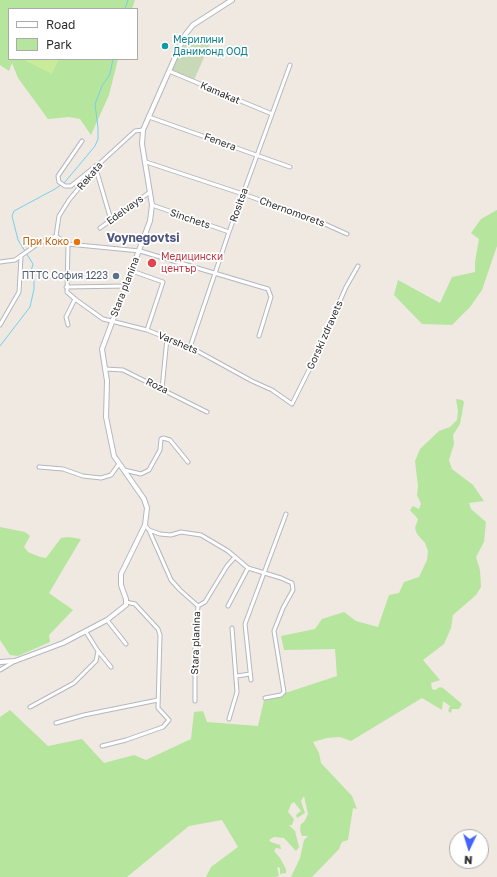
<!DOCTYPE html>
<html>
<head>
<meta charset="utf-8">
<style>
	body { margin:0 }
	#map { position:relative; width:497px; height:877px; overflow:hidden; background:#efe9e1; font-family:"Golos Text",sans-serif }
	canvas { display:block }
	.legend { position:absolute; left:8px; top:8px; width:130px; height:52px; box-sizing:border-box; background:#fff; border:1px solid #ababab; margin:0; padding:5px 7px; list-style:none; font-size:12px; color:#2e2e2e }
	.legend li { display:flex; align-items:center; gap:8px; height:20px }
	.legend b { width:20px; border:1px solid #ababab }
	.north { position:absolute; left:449px; top:829px; width:40px; height:40px; box-sizing:border-box; background:#fff; border:1px solid #ababab; border-radius:50%; rotate:184deg; font-size:11px; font-weight:700; line-height:16px; text-align:center; color:#2e2e2e }
	.north::after { content:''; display:block; margin:auto; width:14px; height:18px; background:#4264fb; clip-path:polygon(50% 0,100% 100%,50% 72%,0 100%) }
</style>
</head>
<body>
<div id="map">
<canvas width="497" height="877"></canvas>
<ul class="legend">
<li><b style="height:5px;background:#fff"></b>Road</li>
<li><b style="height:11px;background:#b6e59e"></b>Park</li>
</ul>
<div class="north">N</div>
</div>
<script>
const ctx = document.querySelector('canvas').getContext('2d');
ctx.lineJoin = 'round';
function fill(path, color) {
  ctx.fillStyle = color;
  ctx.fill(path, 'evenodd');
}
function poly(rows) {
  const path = new Path2D();
  for (const r of rows) {
    path.moveTo(r[0], r[1]);
    for (let i = 2; i < r.length; i += 2) path.lineTo(r[i], r[i + 1]);
  }
  return path;
}
function strokePath(path, color, width, dash) {
  ctx.strokeStyle = color;
  ctx.lineWidth = width;
  ctx.lineCap = dash ? 'butt' : 'round';
  ctx.setLineDash(dash || []);
  ctx.stroke(path);
}
function drawText(font, color, halo, rows, align = 'center') {
  ctx.font = font + ' "Golos Text",sans-serif';
  ctx.lineWidth = 3.5;
  ctx.setLineDash([]);
  ctx.textBaseline = 'middle';
  ctx.strokeStyle = halo;
  ctx.fillStyle = color;
  for (const [text, x, y, turn = 0] of rows) {
    ctx.save();
    ctx.translate(x, y);
    ctx.rotate((+turn || 0) * Math.PI / 180);
    ctx.textAlign = isNaN(turn) ? turn : align;
    if (halo) ctx.strokeText(text, 0, 0);
    ctx.fillText(text, 0, 0);
    ctx.restore();
  }
}
fill(poly([
	[0,0,135,0,132,9,9,9,9,59,118,59,109,95,91,135,80,119,69,117,48,119,18,78,12,63,9,71,0,65],
	[497,210,497,246,482,290,470,307,452,325,422,324,394,295,398,280,440,303,452,277,475,272,475,262,479,239,471,233,481,219],
	[456,399,462,400,464,402,460,424,453,435,454,444,449,460,452,469,473,485,484,501,469,503,471,509,486,522,484,542,476,557,480,570,481,587,476,595,453,615,451,628,444,644,423,660,440,680,431,683,432,689,435,690,440,687,443,688,462,704,459,709,452,709,451,713,448,711,450,706,443,701,442,710,422,698,351,741,340,737,327,738,313,742,319,753,321,763,352,796,357,809,353,808,348,840,342,842,339,849,312,877,291,877,300,858,304,840,308,836,302,836,300,830,301,824,304,822,308,814,304,796,301,801,305,813,297,818,296,815,301,811,294,802,291,804,288,812,294,819,292,825,289,825,295,831,299,847,296,851,284,838,274,837,269,840,271,842,280,845,281,849,276,848,274,851,280,858,286,869,286,873,280,874,280,868,277,867,279,876,275,877,206,877,211,867,238,847,222,820,189,826,127,877,0,877,0,717,10,710,48,746,82,739,104,763,134,755,146,760,191,739,194,712,203,711,207,722,258,726,264,700,337,676,335,649,284,650,281,636,315,629,322,619,344,612,356,621,378,627,389,595,399,593,404,582,419,577,427,560,428,551,425,543,417,534,415,528,418,519,410,510,413,506,419,509,421,504,417,495,418,486,415,461,420,449,439,431,450,427,457,420,458,411],
	[0,527,25,532,30,536,24,547,28,552,40,557,46,558,61,538,68,537,81,539,49,593,73,610,49,635,50,642,18,656,10,655,0,640]
]), '#b6e59e');
fill(poly([
	[188,35,210,44,194,80,172,71]
]), '#c8d9b8');
fill(poly([
	[22,59,59,59,52,74]
]), '#c9ec9a');
strokePath(poly([
	[125,9,128,0],
	[0,346,30,307,34,289,34,281,30,275,33,264,18,240,12,216,14,211,55,189,65,182,95,146,98,139,98,128,95,104,102,86,110,74,113,59]
]), '#75cff0', 1);
const minor = poly([
	[169,71,272,114],
	[149,117,290,167],
	[82,141,58,176,59,182,65,186,71,186,97,165],
	[146,162,243,194,316,220,347,234],
	[96,169,111,220],
	[152,205,229,232],
	[100,228,150,192],
	[56,236,68,244,140,251,268,289,271,297,259,336],
	[56,236,59,216,69,200,99,164,135,131,143,130],
	[68,244,67,292,75,299,103,319,147,330,190,347,252,381,272,390,292,404,315,358,346,287,358,266],
	[0,262,15,260,39,243,56,236],
	[132,271,163,282,147,330],
	[66,287,126,286],
	[0,325,19,292,21,257],
	[68,325,66,317,75,299],
	[190,347,229,232,290,65],
	[105,369,123,370,207,412],
	[162,389,167,338],
	[39,467,63,469,83,476,101,478,111,475,119,464],
	[124,470,141,474,149,470,160,450,161,439,163,438,170,440,188,462],
	[145,525,149,530,160,534,171,535,181,532,201,535,228,551,248,568,281,578,292,583,293,590,283,608,274,631,284,692,281,695,265,698],
	[149,530,171,580,180,590,198,606],
	[198,606,205,602,227,566,235,557],
	[228,606,248,568],
	[107,620,126,644],
	[98,651,111,667],
	[0,670,15,661],
	[237,676,250,674],
	[251,680,245,624,286,514],
	[195,701,195,644,198,606],
	[30,707,74,683,96,661,98,651,86,632],
	[229,719,237,692,232,628],
	[56,723,84,715,158,700],
	[102,746,126,740,163,727,169,720,158,708,160,635,158,629,135,604,126,602]
]);
const tertiary = poly([
	[0,662,15,661,63,643,107,620,126,605,126,599,121,585,121,574,145,525,147,508,144,499,114,456,106,417,107,381,102,349,150,221,152,205,142,144,143,130,185,35,193,25,232,0]
]);
strokePath(minor, '#b4b7c1', 5);
strokePath(tertiary, '#b4b7c1', 6);
strokePath(minor, '#fff', 3);
strokePath(tertiary, '#fff', 4);
for (const [x, y, r, color] of [
	[165,46,4,"#0f9aa8"],
	[77,242,4,"#e8710a"],
	[152,263,5,"#e0444e"],
	[116,276,4,"#5c6f8a"]
]) {
  const dot = new Path2D();
  dot.arc(x, y, r, 0, 2 * Math.PI);
  ctx.fillStyle = color;
  ctx.fill(dot);
  strokePath(dot, '#fff', 1.5);
}
drawText('10px', '#0d838f', '#fff', [
	["Мерилини",173,40],
	["Данимонд ООД",173,52]
], 'left');
drawText('10px', '#2e2e2e', '#fff', [
	["Kamakat",220,93,23],
	["Fenera",220,142,20],
	["Rekata",90,176,-49],
	["Rositsa",239,205,-70],
	["Edelvays",125,210,-36],
	["Chernomorets",292,212,20],
	["Sinchets",190,219,19],
	["Stara planina",125,287,-69],
	["Gorski zdravets",325,335,-66],
	["Varshets",178,343,23],
	["Roza",157,386,26],
	["Stara planina",196,643,-88]
]);
drawText('10px', '#c56008', '#fff', [
	["При Коко",69,242]
], 'right');
drawText('10px', '#be3a42', '#fff', [
	["Медицински",161,257],
	["център",161,269]
], 'left');
drawText('10px', '#4e5e75', '#fff', [
	["ПТТС София 1223",108,276]
], 'right');
drawText('bold 12px', '#4d5680', '#fff', [
	["Voynegovtsi",143,238]
]);
</script>
</body>
</html>
